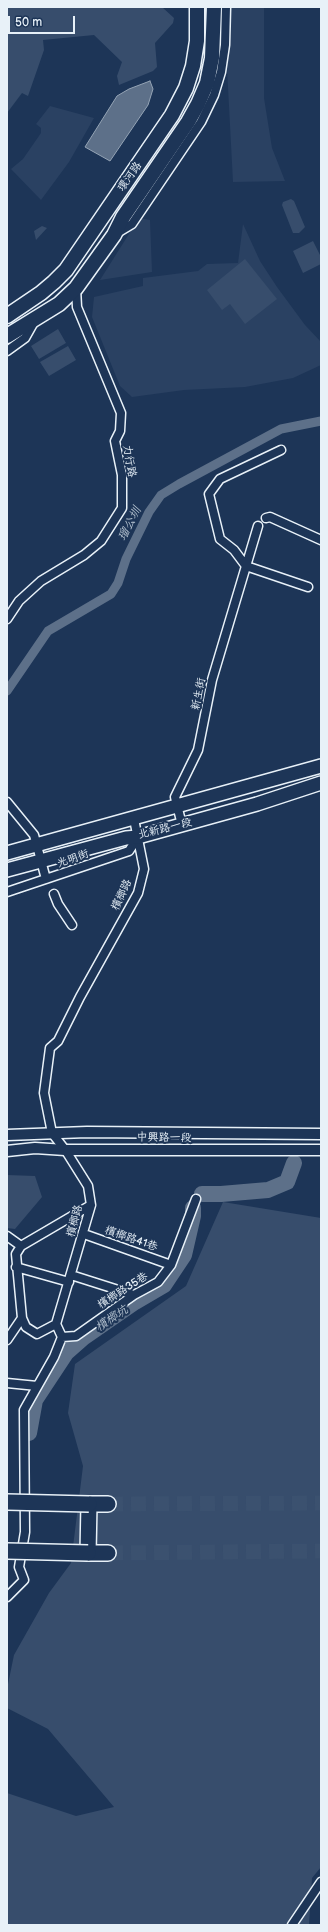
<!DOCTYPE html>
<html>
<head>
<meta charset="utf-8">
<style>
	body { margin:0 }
	#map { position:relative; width:328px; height:1932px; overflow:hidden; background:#1d3557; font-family:"Balsamiq Sans",sans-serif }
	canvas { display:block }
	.frame { position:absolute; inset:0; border:8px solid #e8f1f8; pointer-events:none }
	.scale { position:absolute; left:8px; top:16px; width:67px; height:18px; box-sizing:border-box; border:2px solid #e8f1f8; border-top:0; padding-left:5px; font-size:12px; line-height:14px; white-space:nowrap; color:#e8f1f8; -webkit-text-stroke:3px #1d3557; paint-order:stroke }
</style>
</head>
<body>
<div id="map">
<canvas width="328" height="1932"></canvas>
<div class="frame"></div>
<div class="scale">50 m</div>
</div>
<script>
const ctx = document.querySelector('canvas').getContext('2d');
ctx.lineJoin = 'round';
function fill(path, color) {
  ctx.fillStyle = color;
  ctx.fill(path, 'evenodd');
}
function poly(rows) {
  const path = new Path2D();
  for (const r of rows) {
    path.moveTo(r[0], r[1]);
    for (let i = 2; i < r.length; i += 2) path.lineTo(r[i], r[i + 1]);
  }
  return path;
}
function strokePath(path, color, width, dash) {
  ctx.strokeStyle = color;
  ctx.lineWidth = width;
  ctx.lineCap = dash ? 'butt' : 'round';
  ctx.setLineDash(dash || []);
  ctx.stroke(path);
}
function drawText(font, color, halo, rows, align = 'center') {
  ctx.font = font + ' "Balsamiq Sans","LXGW WenKai TC",sans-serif';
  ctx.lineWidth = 4;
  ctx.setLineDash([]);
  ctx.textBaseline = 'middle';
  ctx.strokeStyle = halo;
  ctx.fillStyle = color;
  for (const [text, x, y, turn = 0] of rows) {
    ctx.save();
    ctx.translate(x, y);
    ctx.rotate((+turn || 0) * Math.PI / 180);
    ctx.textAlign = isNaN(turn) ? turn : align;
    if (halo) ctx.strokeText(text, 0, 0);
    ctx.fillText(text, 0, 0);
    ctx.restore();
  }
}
fill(poly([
	[231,7,264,7,264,98,272,148,285,181,233,182,227,68,231,34],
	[50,106,94,118,69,162,41,200,11,169,23,159,41,133,41,128,36,124],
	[139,218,150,220,152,272,100,280],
	[243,224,260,261,277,287,305,325,321,342,321,365,293,378,245,387,184,390,132,397,120,386,92,317,94,297,143,286,143,278,198,271,207,264,238,263]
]), '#2a4162');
fill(poly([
	[7,7,162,7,174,18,173,23,155,43,157,67,153,71,119,85,117,76,122,62,94,35,43,40,44,50,28,96,22,93,7,113],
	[291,199,294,201,305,227,299,233,293,233,282,205,283,202],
	[42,226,47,228,36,240,34,231],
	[313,241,321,257,321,264,303,273,293,251],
	[245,259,277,299,245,324,230,304,222,310,207,290],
	[58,329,66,343,39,359,31,346],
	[68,346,76,360,49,376,40,362],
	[7,1175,35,1176,42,1197,15,1229,7,1228],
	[223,1202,321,1218,321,1867,312,1878,309,1925,7,1925,7,1793,76,1816,114,1807,48,1729,7,1708,7,1689,14,1655,49,1593,71,1563,83,1466,68,1413,75,1364,186,1286]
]), '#374d6c');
const water = poly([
	[150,81,153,89,148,105,110,161,85,147,117,96,129,89,150,81]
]);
fill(water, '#5d7089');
strokePath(water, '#95a4b5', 1);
strokePath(poly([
	[7,691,48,631,111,594,118,583,126,559,149,512,161,495,179,484,281,429,321,421]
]), '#5d7089', 9);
strokePath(poly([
	[202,1194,221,1194,268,1190,287,1182,294,1163],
	[29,1433,35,1400,66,1353,83,1338,135,1302,164,1285,184,1255,193,1216,193,1208]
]), '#5d7089', 16);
strokePath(poly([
	[108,1504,321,1503],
	[108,1553,321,1551]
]), '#3b516f', 15, [15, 8]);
const minor = poly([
	[117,233,132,224,201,122,214,95,221,72,225,45,226,7],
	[7,351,25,338,34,322],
	[281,450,220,479,209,494,220,539,234,550,246,566,308,587],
	[266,518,270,517,321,540],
	[7,619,19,601,41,581,84,555,101,541,122,508,122,475,115,441,120,431,121,413,77,307,76,288],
	[7,802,34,835,46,879],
	[182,825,175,797,198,750,212,680,258,526],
	[7,892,129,851,138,837],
	[54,894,58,904,72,925],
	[84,1234,171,1265],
	[7,1236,21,1246],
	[16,1267,69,1282],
	[71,1275,134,1295],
	[22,1318,26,1327,37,1334,56,1324],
	[62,1337,76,1336,134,1295,158,1282,171,1265,196,1199],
	[7,1340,22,1318,16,1254,21,1246,91,1205],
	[7,1383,37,1386],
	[7,1597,24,1580,19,1567,25,1532,24,1410,54,1357,62,1337,56,1324,91,1205,88,1186,66,1151,52,1133,44,1093,50,1048,58,1041,80,997,138,893,144,869,134,819],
	[292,1925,321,1882]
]);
const tertiary = poly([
	[7,1135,87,1132,321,1134],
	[7,1151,35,1148,65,1150,321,1150]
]);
const primary = poly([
	[7,853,321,766],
	[7,870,126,838,138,837,257,804,321,783]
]);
const trunk = poly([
	[7,316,41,293,54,282,66,270,172,115,186,88,193,66,197,41,197,7],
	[7,336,59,304,76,288,114,235,123,217,188,122,198,104,207,83,212,58,214,7]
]);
const motorway = poly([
	[108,1504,89,1504,88,1553,108,1553]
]);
strokePath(minor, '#e8f1f8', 11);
strokePath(tertiary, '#e8f1f8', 13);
strokePath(primary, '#e8f1f8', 16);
strokePath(trunk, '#e8f1f8', 17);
strokePath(motorway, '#e8f1f8', 18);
strokePath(minor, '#1d3557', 8);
strokePath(tertiary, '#1d3557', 10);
strokePath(primary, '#1d3557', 13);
strokePath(trunk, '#1d3557', 14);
strokePath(motorway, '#1d3557', 15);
const motorwayBridge = poly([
	[7,1502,89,1504],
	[7,1551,88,1553]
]);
strokePath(motorwayBridge, '#e8f1f8', 18, []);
strokePath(motorwayBridge, '#1d3557', 15);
drawText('11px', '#e8f1f8', '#1d3557', [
	["環河路",130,177,-55],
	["力行路",129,461,80],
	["新生街",199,694,-79],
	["北新路一段",165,829,-14],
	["光明街",73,859,-19],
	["檳榔路",122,895,-65],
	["中興路一段",164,1138,1],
	["檳榔路",75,1221,-75],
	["檳榔路41巷",131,1239,19],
	["檳榔路35巷",123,1291,-33]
]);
drawText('italic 12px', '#b7c4d1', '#1d3557', [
	["瑠公圳",130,524,-63],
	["檳榔坑",112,1319,-34]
]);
</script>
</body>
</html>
